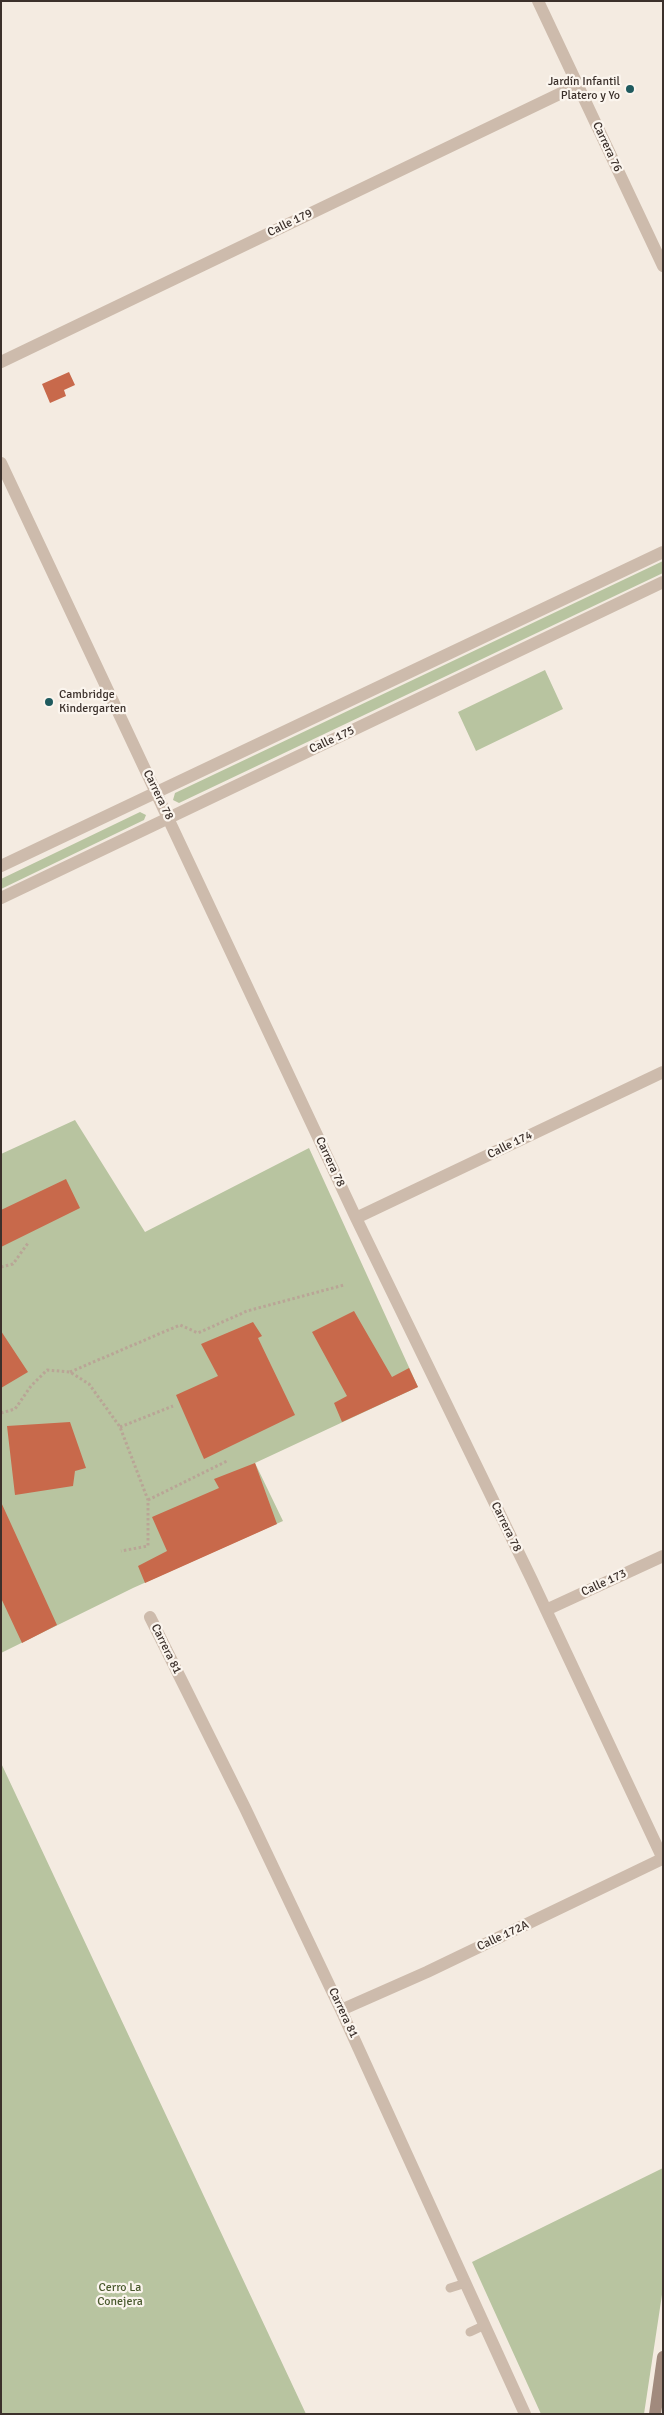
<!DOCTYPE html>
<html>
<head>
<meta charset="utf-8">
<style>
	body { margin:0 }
	#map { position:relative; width:664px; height:2415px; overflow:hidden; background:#f4ebe1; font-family:Signika,sans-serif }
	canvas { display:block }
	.frame { position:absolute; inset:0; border:2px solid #3b302b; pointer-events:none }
</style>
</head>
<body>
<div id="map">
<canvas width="664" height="2415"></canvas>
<div class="frame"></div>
</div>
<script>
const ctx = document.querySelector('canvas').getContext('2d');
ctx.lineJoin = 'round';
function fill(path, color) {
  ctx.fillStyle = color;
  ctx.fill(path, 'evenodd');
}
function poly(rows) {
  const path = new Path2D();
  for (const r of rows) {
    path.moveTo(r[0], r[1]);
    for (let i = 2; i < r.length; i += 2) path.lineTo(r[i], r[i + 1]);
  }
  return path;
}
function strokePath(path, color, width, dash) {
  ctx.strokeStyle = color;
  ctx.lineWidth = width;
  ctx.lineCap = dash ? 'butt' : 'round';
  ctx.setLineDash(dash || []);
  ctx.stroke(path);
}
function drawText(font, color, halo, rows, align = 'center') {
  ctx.font = font + ' Signika,sans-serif';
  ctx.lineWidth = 4.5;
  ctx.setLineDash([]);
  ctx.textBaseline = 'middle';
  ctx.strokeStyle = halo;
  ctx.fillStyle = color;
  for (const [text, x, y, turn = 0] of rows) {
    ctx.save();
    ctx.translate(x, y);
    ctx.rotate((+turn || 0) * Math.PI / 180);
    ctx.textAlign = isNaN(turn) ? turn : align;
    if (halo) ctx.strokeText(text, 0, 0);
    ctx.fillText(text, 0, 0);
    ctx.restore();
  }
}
fill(poly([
	[663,561,663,573,179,803,173,800,175,793],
	[545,670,563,709,476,751,458,712],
	[140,812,146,815,144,820,1,889,1,879],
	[75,1120,145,1232,309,1148,418,1387,255,1463,283,1521,133,1588,1,1653,1,1154],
	[1,1763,306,2414,1,2414],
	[663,2168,663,2288,644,2414,541,2414,472,2262]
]), '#b8c4a0');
fill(poly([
	[69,372,75,385,64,390,66,396,50,403,42,384],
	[66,1179,80,1208,1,1247,1,1210],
	[354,1311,392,1377,409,1368,418,1387,342,1422,334,1403,347,1396,312,1332],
	[253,1322,262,1336,258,1338,295,1415,204,1459,176,1395,218,1376,201,1344],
	[1,1331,28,1372,1,1388],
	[70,1422,86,1468,75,1471,73,1486,15,1495,7,1426],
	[255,1463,277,1524,145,1583,138,1566,167,1551,152,1517,219,1488,214,1479],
	[1,1502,57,1625,22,1643,1,1598]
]), '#c8694b');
strokePath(poly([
	[1,1267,13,1264,28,1243],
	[70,1372,180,1325,198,1333,247,1311,344,1285],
	[1,1413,15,1409,31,1386,47,1370,70,1372,89,1384,120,1427,148,1500,148,1546,121,1551],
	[120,1427,173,1406],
	[148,1500,227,1461]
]), '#b9a596', 3, [2.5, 2.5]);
strokePath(poly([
	[450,2288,466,2283],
	[470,2332,485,2325]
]), '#cdbbac', 9);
strokePath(poly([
	[538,1,663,266],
	[1,362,578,85],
	[1,463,356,1218,531,1578,663,1859],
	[356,1218,663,1072],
	[546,1610,663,1556],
	[150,1617,245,1808,341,2010,525,2414],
	[341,2010,427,1972,662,1859]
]), '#cdbbac', 12);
strokePath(poly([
	[1,866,663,552],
	[1,898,663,582]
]), '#cdbbac', 12);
strokePath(poly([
	[655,2414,663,2357]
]), '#a18a7d', 12);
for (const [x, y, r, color] of [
	[630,89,5,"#1f5a5e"],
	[49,702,5,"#1f5a5e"]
]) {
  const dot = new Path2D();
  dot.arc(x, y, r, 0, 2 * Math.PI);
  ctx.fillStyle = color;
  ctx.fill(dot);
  strokePath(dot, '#fbf5ee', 2);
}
drawText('12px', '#3b302b', '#fbf5ee', [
	["Jardín Infantil",620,82],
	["Platero y Yo",620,96],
	["Cambridge",59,695,"left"],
	["Kindergarten",59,709,"left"]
], 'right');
drawText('12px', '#3b302b', '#fbf5ee', [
	["Carrera 76",607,147,65],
	["Calle 179",290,223,-26],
	["Calle 175",332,740,-25],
	["Carrera 78",158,795,64],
	["Calle 174",510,1145,-26],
	["Carrera 78",330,1162,65],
	["Carrera 78",506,1527,64],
	["Calle 173",604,1583,-25],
	["Carrera 81",166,1649,64],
	["Calle 172A",503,1936,-25],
	["Carrera 81",343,2013,65]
]);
drawText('12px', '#4a5a2e', '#fbf5ee', [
	["Cerro La",120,2288],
	["Conejera",120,2302]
]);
</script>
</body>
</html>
